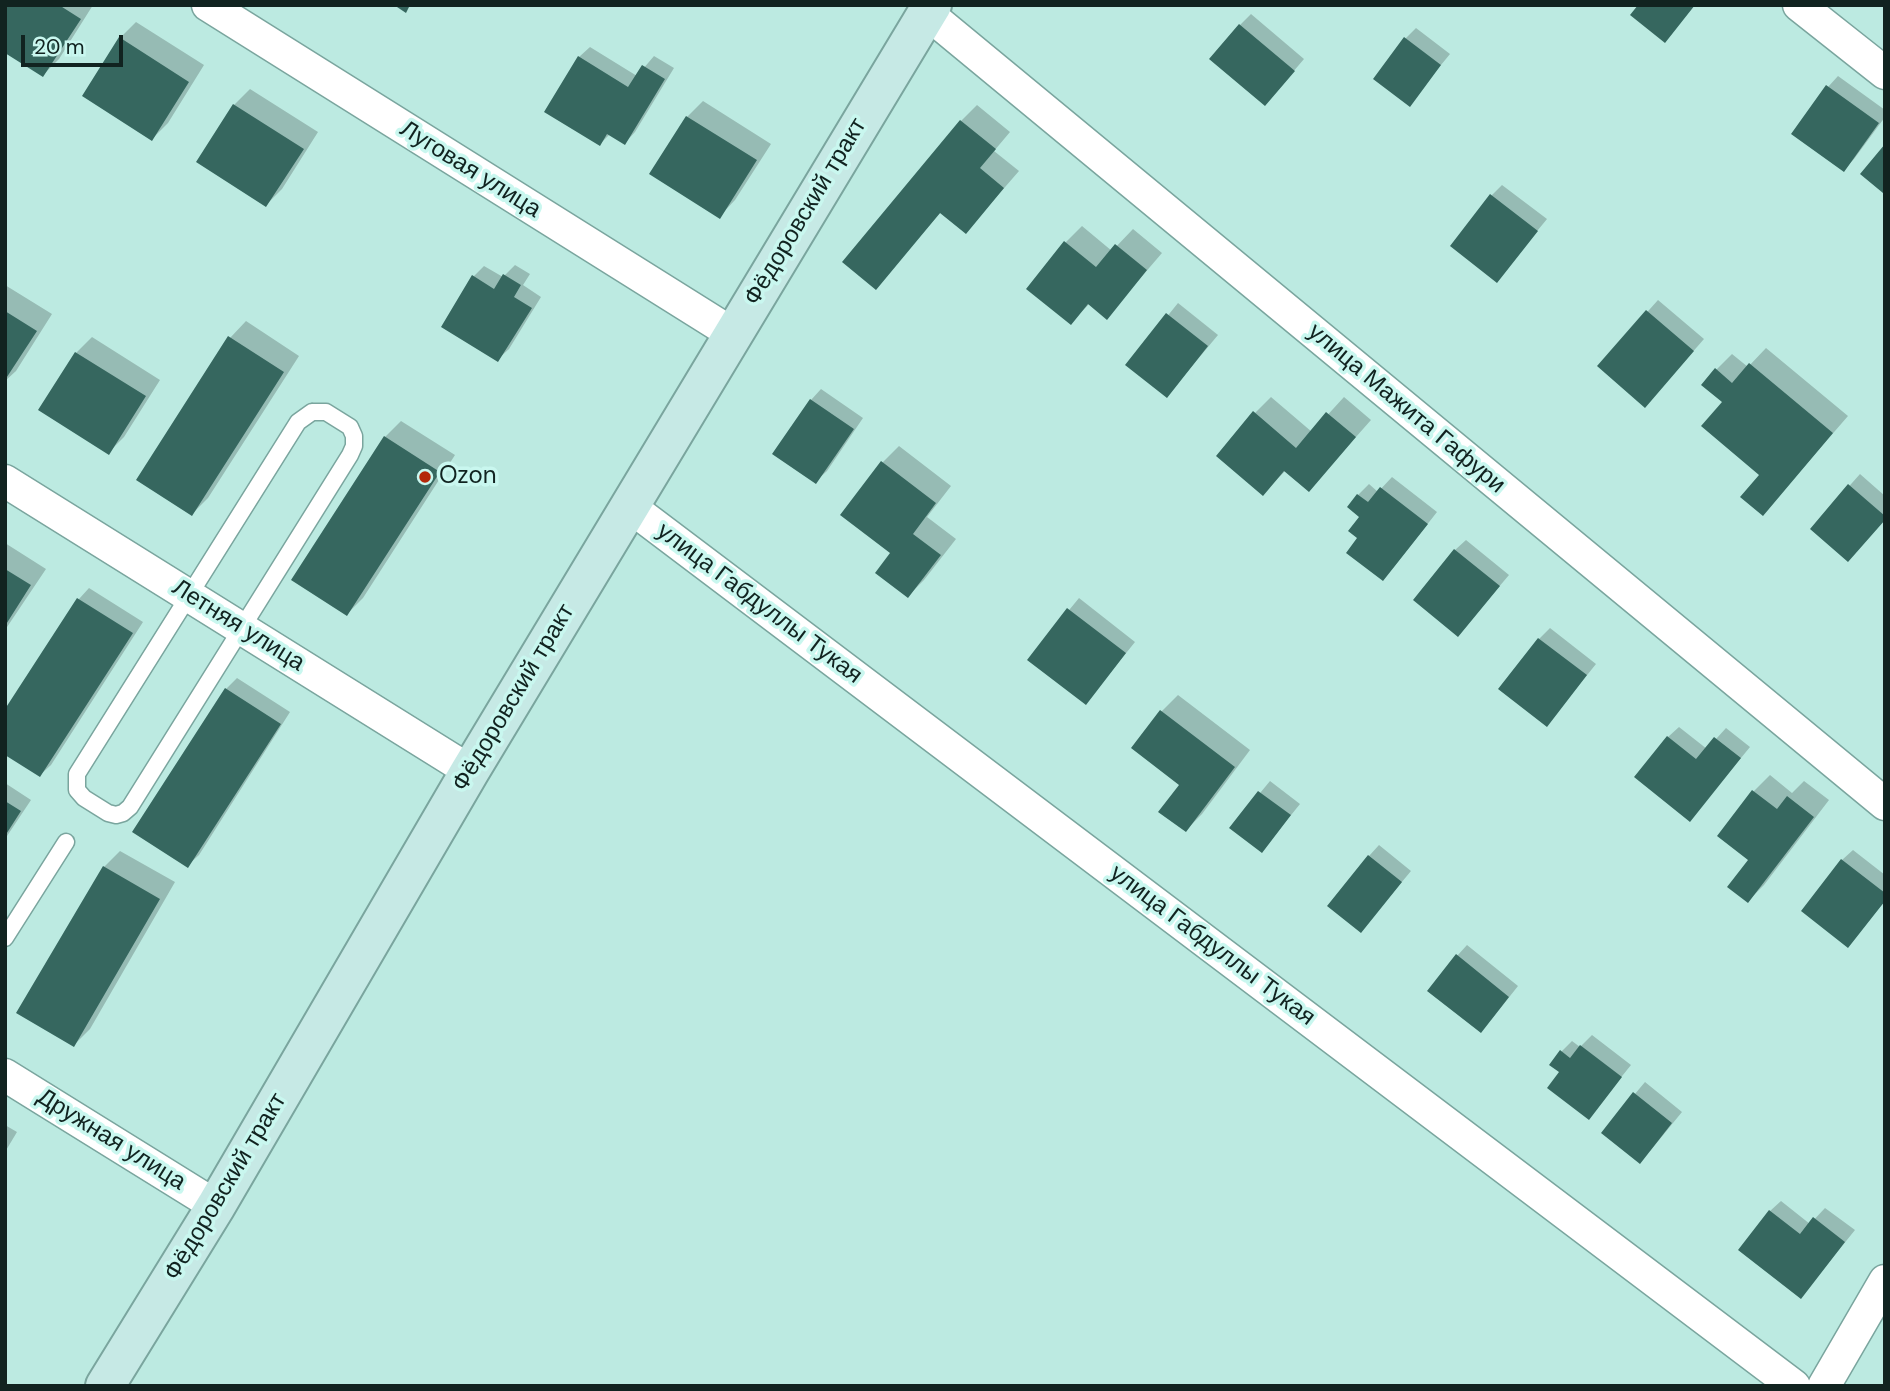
<!DOCTYPE html>
<html>
<head>
<meta charset="utf-8">
<style>
	body { margin:0 }
	#map { position:relative; width:1890px; height:1391px; overflow:hidden; background:#bceae1; font-family:"DM Sans",sans-serif }
	canvas { display:block }
	.frame { position:absolute; inset:0; border:7px solid #112320; pointer-events:none }
	.scale { position:absolute; left:21px; top:35px; width:102px; height:32px; box-sizing:border-box; border:4px solid #112320; border-top:0; padding-left:9px; font-size:21px; line-height:24px; white-space:nowrap; color:#112320; -webkit-text-stroke:5px #c9f7ef; paint-order:stroke }
</style>
</head>
<body>
<div id="map">
<canvas width="1890" height="1391"></canvas>
<div class="frame"></div>
<div class="scale">20 m</div>
</div>
<script>
const ctx = document.querySelector('canvas').getContext('2d');
ctx.lineJoin = 'round';
function fill(path, color) {
  ctx.fillStyle = color;
  ctx.fill(path, 'evenodd');
}
function poly(rows) {
  const path = new Path2D();
  for (const r of rows) {
    path.moveTo(r[0], r[1]);
    for (let i = 2; i < r.length; i += 2) path.lineTo(r[i], r[i + 1]);
  }
  return path;
}
function strokePath(path, color, width, dash) {
  ctx.strokeStyle = color;
  ctx.lineWidth = width;
  ctx.lineCap = dash ? 'butt' : 'round';
  ctx.setLineDash(dash || []);
  ctx.stroke(path);
}
function drawText(font, color, halo, rows, align = 'center') {
  ctx.font = font + ' "DM Sans",sans-serif';
  ctx.lineWidth = 7;
  ctx.setLineDash([]);
  ctx.textBaseline = 'middle';
  ctx.strokeStyle = halo;
  ctx.fillStyle = color;
  for (const [text, x, y, turn = 0] of rows) {
    ctx.save();
    ctx.translate(x, y);
    ctx.rotate((+turn || 0) * Math.PI / 180);
    ctx.textAlign = isNaN(turn) ? turn : align;
    if (halo) ctx.strokeText(text, 0, 0);
    ctx.fillText(text, 0, 0);
    ctx.restore();
  }
}
fill(poly([
	[5,5,93,5,59,59,43,75],
	[1251,14,1304,59,1275,93,1240,25],
	[136,22,204,65,168,123,152,139,120,38],
	[1416,28,1450,54,1409,104,1406,38],
	[590,47,637,76,654,56,674,68,635,132,625,143,610,134,600,144,579,57],
	[1838,76,1885,110,1885,117,1854,159,1844,170,1828,87],
	[250,89,318,132,282,189,266,205,234,105],
	[703,101,771,144,735,200,719,217,687,117],
	[977,105,1010,132,994,151,1019,171,966,232,941,212,875,288,844,262,961,121],
	[1502,185,1547,219,1497,280,1492,195],
	[1082,226,1112,251,1133,229,1162,253,1107,317,1090,303,1071,323,1066,242],
	[515,265,530,274,523,285,541,297,509,349,498,359,474,276,484,266,503,277],
	[5,285,52,314,16,371,5,381],
	[1658,300,1704,339,1655,395,1599,366],
	[1178,303,1218,335,1167,396,1128,365],
	[246,321,299,356,208,498,192,514,230,338],
	[92,337,160,380,124,437,108,453,40,410,76,353],
	[1766,348,1848,416,1763,514,1761,475,1724,402,1716,370,1732,354,1748,367],
	[821,389,863,418,827,471,816,481,811,400],
	[1271,397,1312,432,1344,397,1371,420,1309,490,1286,470,1263,494,1255,413],
	[401,421,455,455,363,598,347,614,385,437],
	[899,446,951,486,927,517,956,539,924,580,908,596,892,553,842,515,883,462],
	[1860,474,1885,496,1885,519,1812,528],
	[1392,477,1437,512,1393,568,1360,538,1358,495,1369,484,1378,492],
	[1466,540,1509,575,1458,635,1455,550],
	[5,543,46,569,5,630],
	[89,588,143,622,51,765,40,775,5,712,79,599],
	[1079,598,1135,642,1086,703,1029,659],
	[1550,628,1596,664,1547,725,1539,639],
	[237,678,290,712,199,855,188,865,135,831,226,689],
	[1178,695,1250,750,1202,814,1186,830,1182,784,1134,748,1162,711],
	[1679,727,1707,749,1726,728,1750,747,1690,820,1668,737],
	[1770,775,1792,793,1804,781,1829,800,1764,885,1748,901,1754,791],
	[1270,781,1300,804,1262,851,1232,827],
	[5,783,31,800,5,839],
	[1379,845,1411,871,1361,931,1369,856],
	[1853,850,1885,875,1885,901,1848,945,1842,860],
	[120,851,175,882,90,1029,74,1045,104,867],
	[1467,945,1518,986,1491,1020,1457,956],
	[1592,1035,1631,1065,1589,1117,1561,1072,1562,1051,1572,1041,1580,1047],
	[1645,1082,1682,1112,1650,1151,1603,1132],
	[5,1125,17,1132,5,1152],
	[1781,1201,1810,1224,1825,1208,1855,1230,1801,1297,1770,1211]
]), '#0003');
fill(poly([
	[5,5,59,5,81,19,43,77,5,53],
	[394,5,410,5,406,13],
	[1638,5,1695,5,1665,43,1630,15],
	[1239,24,1295,71,1265,106,1209,59],
	[119,37,189,82,152,141,82,96],
	[1404,37,1441,65,1410,107,1373,79],
	[578,56,628,87,642,65,665,79,625,145,607,134,600,146,544,112],
	[1826,85,1879,123,1844,172,1791,134],
	[233,104,304,149,266,207,196,162],
	[686,116,757,160,720,219,649,174],
	[960,120,996,149,980,168,1004,188,966,234,940,213,876,290,842,262],
	[1885,144,1885,191,1883,193,1860,174],
	[1490,194,1538,231,1497,283,1450,246],
	[1064,241,1096,267,1115,244,1147,270,1107,320,1088,304,1071,325,1026,289],
	[503,274,521,285,514,297,532,308,498,362,441,327,472,275,494,289],
	[1646,310,1694,351,1645,408,1597,366],
	[5,311,37,331,5,380],
	[1166,313,1208,346,1167,398,1125,365],
	[228,336,284,372,192,516,136,480],
	[75,352,146,396,109,455,38,410],
	[1749,363,1833,433,1763,516,1740,497,1759,475,1701,426,1722,402,1701,385,1715,368,1732,383],
	[810,399,854,429,816,484,772,454],
	[1253,411,1296,448,1326,412,1356,437,1309,492,1284,471,1263,496,1216,456],
	[384,436,440,472,347,616,291,580],
	[881,461,936,503,913,534,941,555,908,598,875,573,890,553,840,515],
	[1848,484,1885,516,1885,520,1848,562,1810,529],
	[1380,487,1428,524,1383,581,1346,553,1357,538,1348,531,1359,517,1347,507,1357,494,1368,502],
	[1454,549,1500,586,1458,637,1413,600],
	[5,569,31,585,5,626],
	[77,598,133,633,40,777,5,755,5,709],
	[1067,608,1126,653,1086,705,1027,660],
	[1538,638,1587,675,1547,727,1498,689],
	[225,688,281,724,188,868,132,832],
	[1160,710,1235,767,1186,832,1158,812,1179,785,1131,748],
	[1667,736,1696,759,1714,737,1741,758,1690,822,1634,777],
	[1752,790,1777,809,1787,796,1814,817,1748,903,1727,887,1748,860,1717,836],
	[1258,791,1291,815,1262,853,1229,828],
	[5,801,21,811,5,836],
	[1368,855,1402,882,1361,933,1327,906],
	[1841,859,1885,893,1885,901,1848,948,1801,911],
	[103,866,160,899,74,1047,16,1013],
	[1456,954,1509,997,1481,1033,1427,991],
	[1580,1045,1622,1077,1589,1120,1547,1088,1559,1072,1549,1065,1560,1050,1570,1058],
	[1633,1092,1672,1123,1640,1164,1601,1133],
	[1769,1210,1800,1234,1813,1217,1845,1242,1801,1299,1738,1250]
]), '#36675f');
const lane = poly([
	[312,412,326,412,350,427,354,436,354,446,350,455,130,807,123,813,116,815,108,813,84,798,77,790,77,774,298,422,312,412],
	[5,938,66,842]
]);
const street = poly([
	[208,5,733,334],
	[1799,5,1885,73],
	[927,13,1885,804],
	[5,481,470,771],
	[629,506,1794,1386],
	[5,1075,216,1206],
	[1824,1386,1885,1281]
]);
const secondary = poly([
	[105,1386,216,1206,470,771,932,5]
]);
strokePath(lane, '#7aa59e', 19);
strokePath(street, '#7aa59e', 35);
strokePath(secondary, '#7aa59e', 42);
strokePath(lane, '#fff', 16);
strokePath(street, '#fff', 32);
strokePath(secondary, '#c6e9e5', 38);
for (const [x, y, r, color] of [
	[425,477,7,"#b4280a"]
]) {
  const dot = new Path2D();
  dot.arc(x, y, r, 0, 2 * Math.PI);
  ctx.fillStyle = color;
  ctx.fill(dot);
  strokePath(dot, '#c9f7ef', 2.5);
}
drawText('24px', '#112320', '#c9f7ef', [
	["Луговая улица",470,170,32],
	["Фёдоровский тракт",806,212,-59],
	["улица Мажита Гафури",1406,409,40],
	["улица Габдуллы Тукая",759,604,37],
	["Летняя улица",238,626,32],
	["Фёдоровский тракт",514,698,-59],
	["улица Габдуллы Тукая",1212,946,37],
	["Дружная улица",111,1140,32],
	["Фёдоровский тракт",226,1187,-59]
]);
drawText('24px', '#112320', '#c9f7ef', [
	["Ozon",439,477]
], 'left');
</script>
</body>
</html>
